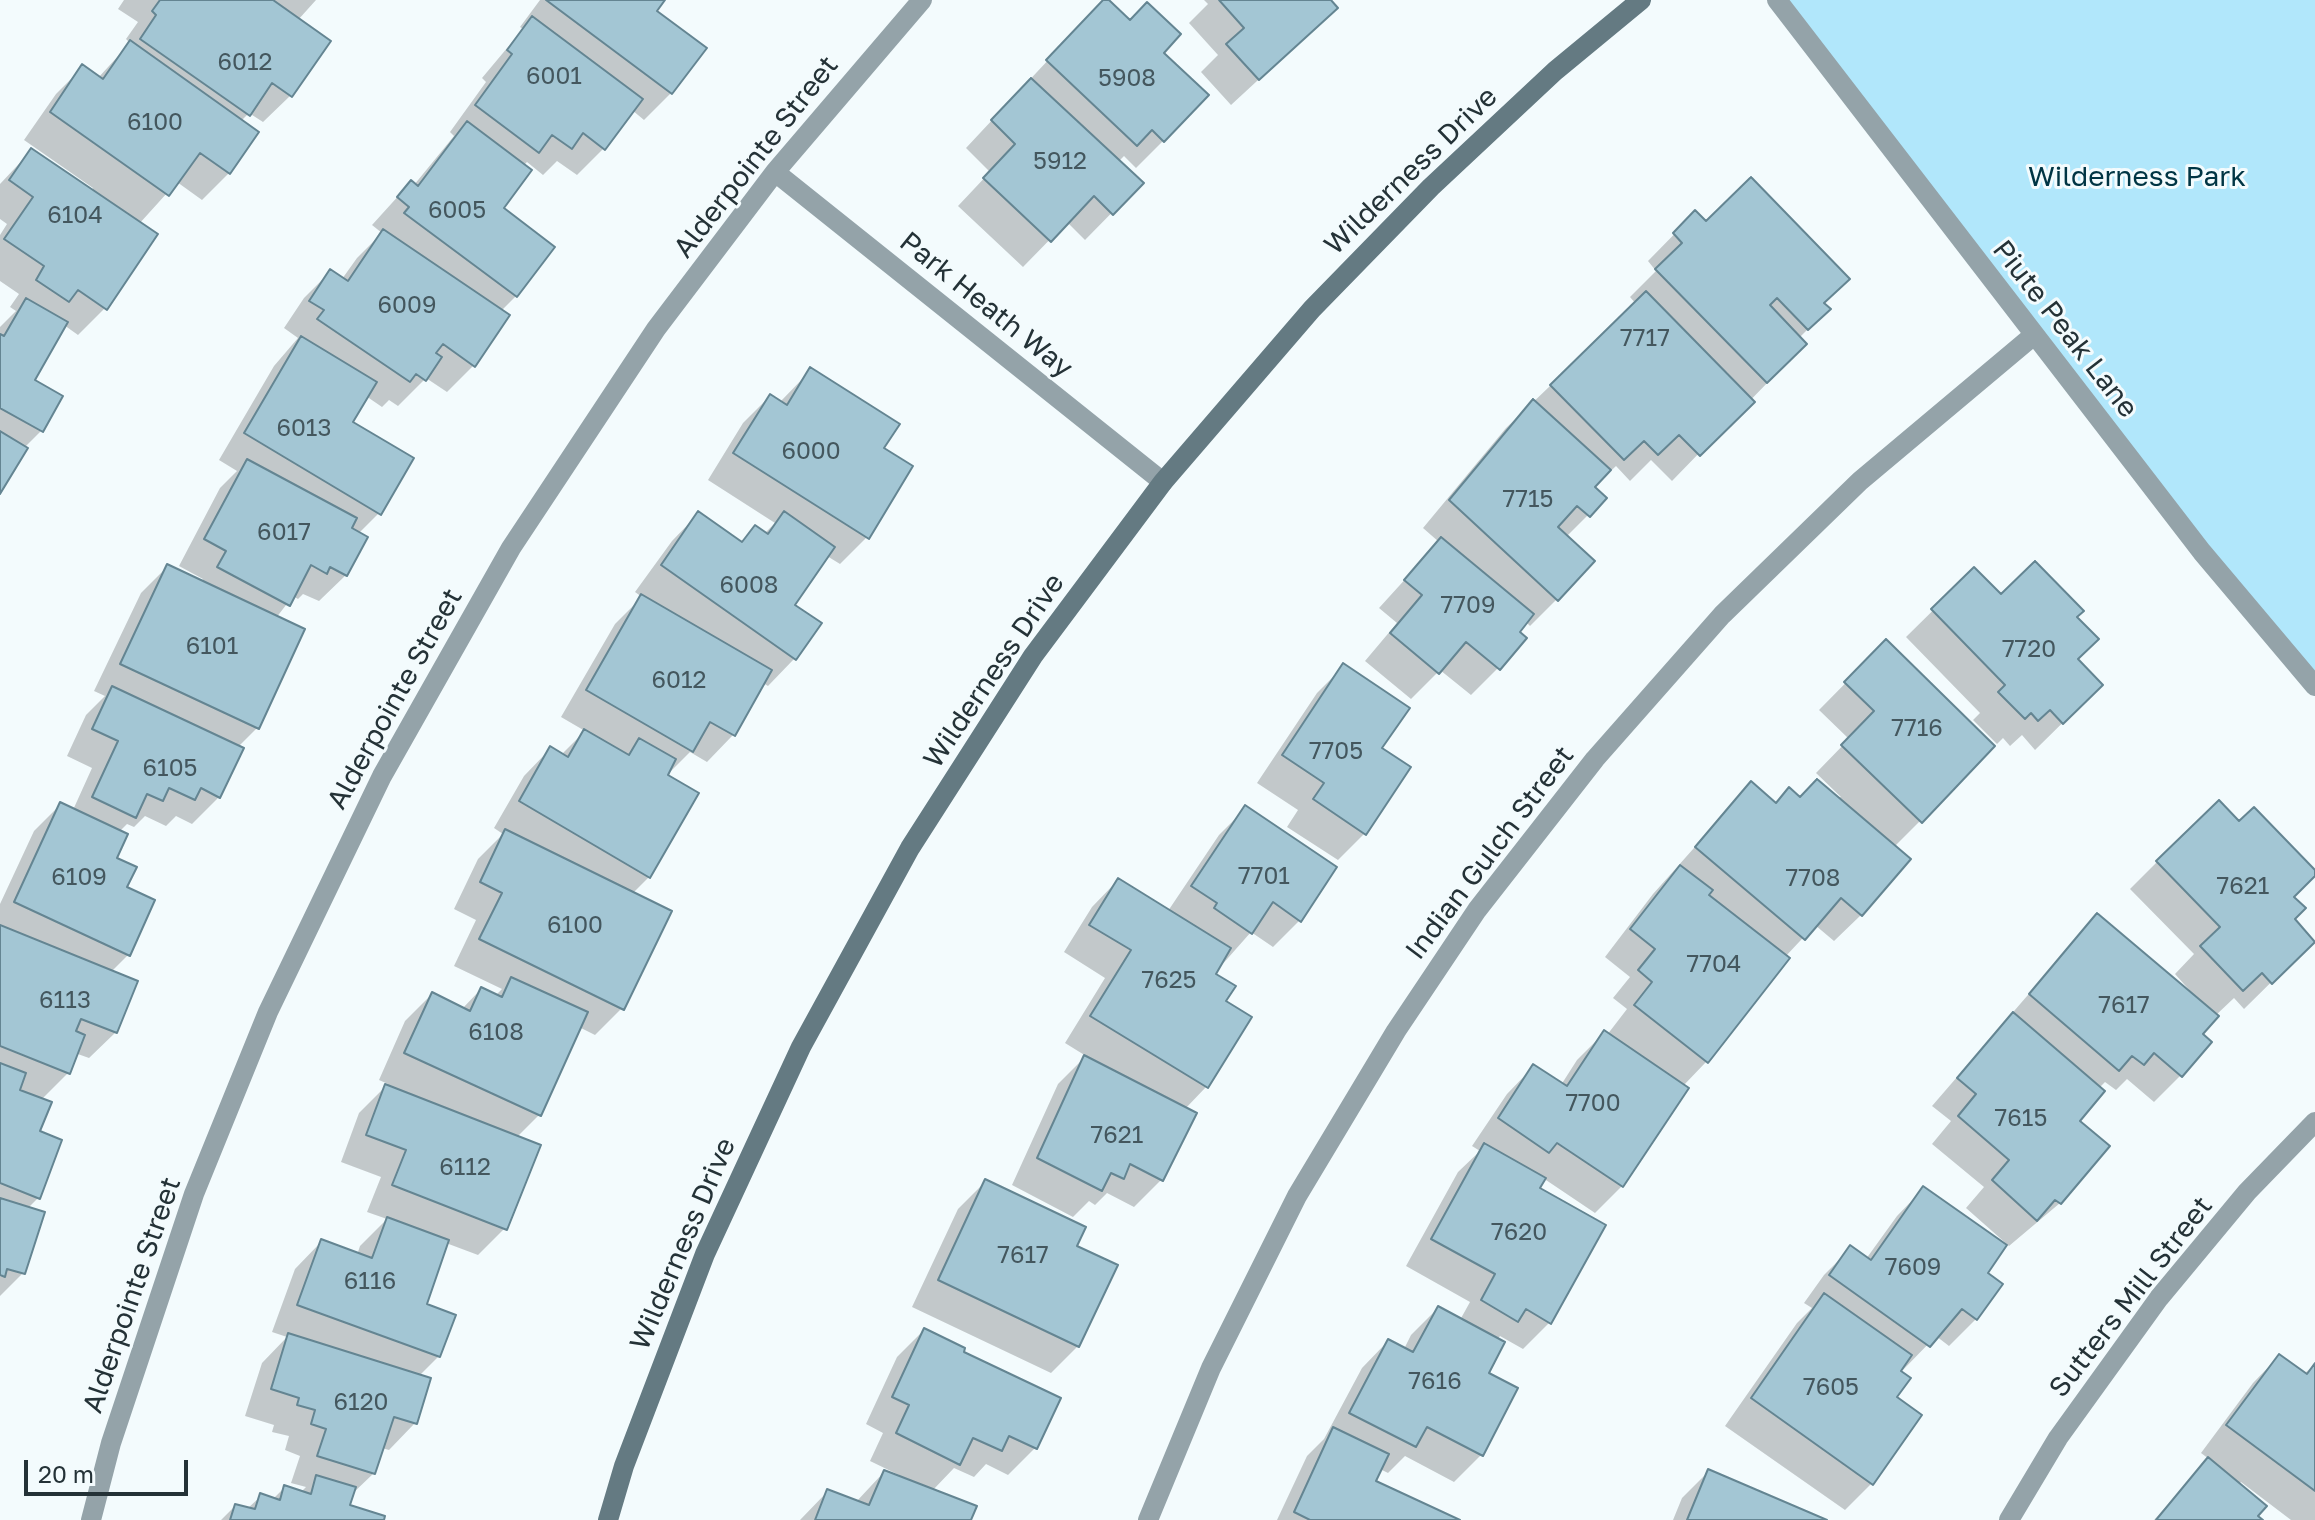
<!DOCTYPE html>
<html>
<head>
<meta charset="utf-8">
<style>
	body { margin:0 }
	#map { position:relative; width:2315px; height:1520px; overflow:hidden; background:#f3fbfd; font-family:"Golos Text",sans-serif }
	canvas { display:block }
	.scale { position:absolute; left:24px; top:1460px; width:164px; height:36px; box-sizing:border-box; border:4px solid #243237; border-top:0; padding-left:10px; font-size:24px; line-height:28px; white-space:nowrap; color:#243237; -webkit-text-stroke:6px #f3fbfd; paint-order:stroke }
</style>
</head>
<body>
<div id="map">
<canvas width="2315" height="1520"></canvas>
<div class="scale">20 m</div>
</div>
<script>
const ctx = document.querySelector('canvas').getContext('2d');
ctx.lineJoin = 'round';
function fill(path, color) {
  ctx.fillStyle = color;
  ctx.fill(path, 'evenodd');
}
function poly(rows) {
  const path = new Path2D();
  for (const r of rows) {
    path.moveTo(r[0], r[1]);
    for (let i = 2; i < r.length; i += 2) path.lineTo(r[i], r[i + 1]);
  }
  return path;
}
function strokePath(path, color, width, dash) {
  ctx.strokeStyle = color;
  ctx.lineWidth = width;
  ctx.lineCap = dash ? 'butt' : 'round';
  ctx.setLineDash(dash || []);
  ctx.stroke(path);
}
function drawText(font, color, halo, rows, align = 'center') {
  ctx.font = font + ' "Golos Text",sans-serif';
  ctx.lineWidth = 6;
  ctx.setLineDash([]);
  ctx.textBaseline = 'middle';
  ctx.strokeStyle = halo;
  ctx.fillStyle = color;
  for (const [text, x, y, turn = 0] of rows) {
    ctx.save();
    ctx.translate(x, y);
    ctx.rotate((+turn || 0) * Math.PI / 180);
    ctx.textAlign = isNaN(turn) ? turn : align;
    if (halo) ctx.strokeText(text, 0, 0);
    ctx.fillText(text, 0, 0);
    ctx.restore();
  }
}
fill(poly([
	[1777,0,2315,0,2315,686]
]), '#b1e7fb');
fill(poly([
	[124,0,316,0,298,20,328,41,290,96,263,122,249,113,241,121,229,173,202,200,177,182,139,224,105,308,78,335,64,325,32,381,41,431,24,448,0,490,0,327,16,311,10,307,19,294,0,281,0,235,7,224,0,219,0,184,31,151,91,192,93,188,24,140,56,94,83,67,98,78,130,43,126,39,138,22,118,9],
	[540,0,663,0,655,11,671,93,644,120,632,110,604,148,577,175,557,161,543,175,527,162,523,166,501,208,516,296,501,311,474,365,447,392,426,378,398,406,389,400,382,407,366,396,350,423,379,513,358,534,346,575,319,601,303,594,298,599,293,596,276,618,302,630,257,728,238,747,219,797,192,824,176,816,166,826,145,816,134,827,127,824,119,832,115,858,125,888,128,955,111,972,116,1032,89,1058,75,1053,68,1073,41,1100,38,1198,27,1209,23,1273,0,1296,0,904,34,831,61,804,73,810,92,768,67,756,86,715,105,696,94,691,141,593,168,566,201,582,203,579,179,566,220,488,237,471,219,460,274,366,298,338,284,328,304,298,331,271,342,279,357,258,382,233,372,225,411,182,414,185,454,136,450,132,486,82,482,78,523,29,520,27],
	[1204,0,1328,0,1308,34,1231,105,1201,72,1218,55,1189,23,1208,4],
	[1079,27,1161,53,1163,141,1136,168,1124,156,1118,162,1141,183,1085,240,1067,222,1023,267,958,206,990,172,966,148],
	[1695,213,1828,309,1799,338,1805,344,1672,481,1651,460,1630,481,1616,466,1593,488,1605,498,1566,537,1557,599,1530,626,1526,622,1498,668,1471,695,1440,670,1411,699,1365,661,1397,623,1379,608,1439,542,1423,528,1506,428,1636,304,1630,297,1656,271,1648,261],
	[811,370,882,449,867,537,840,564,827,556,792,605,819,623,794,659,768,686,763,683,733,735,707,762,690,752,666,776,649,877,632,894,622,1008,595,1035,579,1027,539,1115,516,1138,505,1228,478,1255,446,1243,424,1305,439,1356,419,1376,415,1423,389,1450,382,1448,374,1473,351,1495,348,1506,382,1520,221,1520,235,1506,247,1509,261,1496,273,1499,285,1487,301,1492,306,1487,291,1483,300,1456,285,1450,289,1436,272,1432,274,1425,245,1416,262,1363,287,1337,272,1332,295,1269,321,1242,357,1255,360,1246,387,1219,367,1212,381,1177,341,1162,359,1113,388,1084,379,1080,405,1021,432,994,462,1009,481,989,495,996,502,989,454,966,476,920,454,909,478,859,503,834,494,828,524,776,550,749,561,755,585,731,561,717,615,624,642,597,635,592,672,541,698,514,740,543,755,528,764,534,775,523,708,480,743,423,770,396,780,402],
	[1974,570,2001,597,2075,617,2076,659,2101,685,2035,750,2022,735,2010,746,2003,738,1997,744,1973,720,1980,713,1906,637],
	[1886,642,1920,821,1894,847,1861,915,1834,941,1815,925,1785,957,1706,1062,1683,1086,1622,1186,1595,1213,1543,1178,1537,1189,1550,1322,1523,1349,1500,1336,1497,1340,1487,1374,1481,1455,1454,1482,1405,1456,1388,1473,1380,1469,1374,1482,1456,1520,1277,1520,1307,1456,1324,1439,1362,1368,1388,1341,1404,1349,1411,1335,1438,1308,1460,1320,1470,1302,1406,1266,1458,1172,1480,1151,1472,1146,1507,1094,1533,1067,1561,1085,1577,1060,1604,1033,1607,1035,1627,1009,1613,998,1630,977,1605,957,1653,894,1751,784,1775,805,1841,797,1816,773,1849,739,1819,710],
	[1344,666,1380,748,1365,833,1338,860,1287,827,1298,810,1257,783,1317,693],
	[1246,808,1300,920,1273,947,1251,932,1213,975,1223,1002,1249,1017,1206,1087,1185,1109,1161,1180,1134,1207,1107,1193,1095,1205,1089,1201,1073,1217,1012,1185,1058,1084,1086,1056,1065,1043,1105,978,1064,952,1092,907,1118,880,1168,911,1219,835],
	[2239,824,2315,873,2292,897,2292,919,2313,941,2244,1009,2234,998,2215,1016,2200,1034,2181,1075,2154,1102,2127,1079,2116,1090,2105,1082,2099,1088,2077,1121,2060,1203,2009,1246,1966,1208,1984,1187,1932,1144,1951,1121,1932,1106,2097,915,2190,995,2192,993,2175,974,2194,954,2130,889,2157,862],
	[985,1182,1074,1247,1078,1346,1051,1373,912,1307,958,1209],
	[1923,1189,1985,1274,1976,1319,1949,1346,1936,1336,1900,1373,1872,1483,1845,1510,1725,1426,1797,1323,1812,1308,1804,1303,1824,1275,1851,1248,1866,1259,1897,1216],
	[924,1330,961,1353,1035,1448,1008,1475,986,1464,974,1477,954,1468,932,1491,969,1520,800,1520,828,1491,856,1502,884,1472,898,1478,899,1475,870,1461,883,1433,866,1424,897,1357],
	[2279,1356,2304,1374,2315,1364,2315,1520,2291,1520,2241,1482,2238,1485,2259,1520,2154,1520,2209,1459,2201,1453,2253,1383],
	[1709,1471,1822,1520,1673,1520,1682,1498]
]), '#0003');
const building = poly([
	[160,0,273,0,331,41,292,97,272,83,250,116,140,39,156,15,152,11,160,0],
	[546,0,665,0,657,11,707,48,672,94,546,0],
	[1103,0,1109,0,1130,20,1147,2,1181,34,1164,53,1209,95,1164,142,1152,130,1137,146,1046,60,1103,0],
	[1219,0,1331,0,1338,8,1259,80,1226,44,1244,28,1219,0],
	[532,16,643,99,605,150,583,133,572,149,552,135,539,153,475,105,512,54,507,50,532,16],
	[130,40,259,132,230,174,200,153,169,196,50,112,82,64,103,79,130,40],
	[1031,78,1144,183,1113,215,1094,196,1051,242,983,178,1015,144,991,120,1031,78],
	[467,121,532,170,504,208,555,247,517,297,404,213,409,207,397,197,411,180,418,186,467,121],
	[31,148,158,234,107,310,78,290,69,302,36,280,44,266,4,239,33,197,9,180,31,148],
	[1751,177,1850,279,1824,303,1831,309,1808,330,1777,298,1770,305,1807,344,1767,383,1655,269,1682,243,1673,233,1695,210,1706,221,1751,177],
	[383,229,510,315,475,367,443,344,436,353,442,357,426,381,416,374,410,382,317,319,324,310,309,301,330,269,348,281,383,229],
	[1646,291,1755,402,1700,456,1679,435,1658,455,1644,441,1624,460,1550,385,1646,291],
	[26,298,68,322,35,380,63,396,43,432,0,408,0,334,4,336,26,298],
	[301,336,377,382,353,422,414,458,381,515,244,433,301,336],
	[810,367,900,424,884,448,913,466,869,539,733,453,770,394,787,405,810,367],
	[1533,399,1611,470,1595,487,1607,498,1590,517,1577,506,1558,527,1595,561,1558,601,1449,500,1533,399],
	[0,431,28,448,0,494,0,431],
	[247,459,357,518,352,528,368,537,347,576,330,567,327,574,311,565,290,606,217,567,226,551,204,539,247,459],
	[698,511,742,542,755,525,768,534,784,511,835,547,795,605,822,623,796,660,661,565,698,511],
	[1441,537,1534,614,1520,632,1527,638,1500,670,1466,642,1439,674,1390,633,1422,595,1404,580,1441,537],
	[2035,561,2084,611,2077,617,2099,639,2078,659,2103,685,2063,724,2050,710,2038,721,2031,713,2025,719,1998,692,2005,685,1931,609,1974,567,2001,594,2035,561],
	[167,564,305,629,259,729,120,664,167,564],
	[641,594,772,670,735,736,710,722,693,752,586,690,641,594],
	[1886,639,1995,746,1922,823,1841,745,1874,711,1844,682,1886,639],
	[1343,663,1410,708,1382,748,1411,767,1366,835,1313,799,1324,783,1282,755,1343,663],
	[112,686,244,748,220,798,201,788,195,800,169,788,163,801,147,794,136,818,92,797,118,741,92,729,112,686],
	[584,729,629,755,639,738,676,759,668,775,699,793,650,878,519,801,550,746,568,757,584,729],
	[1817,779,1911,859,1862,916,1841,898,1805,940,1695,847,1751,781,1776,803,1789,787,1800,797,1817,779],
	[2219,800,2239,821,2254,807,2315,870,2315,876,2294,897,2306,908,2295,919,2315,942,2272,984,2262,973,2243,991,2200,946,2220,927,2156,861,2219,800],
	[60,802,128,834,117,858,137,867,127,887,155,900,130,956,14,902,60,802],
	[1245,805,1337,867,1301,922,1273,902,1252,934,1214,908,1217,903,1191,886,1245,805],
	[505,829,672,911,624,1010,479,939,502,893,480,882,505,829],
	[1680,865,1713,890,1709,895,1790,958,1708,1063,1634,1005,1652,982,1638,970,1655,949,1630,929,1680,865],
	[1118,878,1231,948,1216,974,1236,986,1226,1001,1252,1017,1208,1088,1090,1016,1131,950,1089,925,1118,878],
	[2097,913,2219,1016,2203,1034,2212,1042,2182,1077,2154,1053,2144,1065,2132,1056,2119,1071,2029,994,2097,913],
	[0,925,138,981,117,1033,81,1019,76,1031,85,1035,70,1074,0,1046,0,925],
	[511,977,588,1012,541,1116,404,1053,432,992,470,1011,481,987,502,997,511,977],
	[2013,1012,2105,1091,2080,1121,2110,1146,2061,1204,2055,1200,2037,1221,1992,1180,2009,1160,1958,1116,1976,1094,1957,1078,2013,1012],
	[1604,1030,1689,1088,1623,1187,1557,1143,1549,1153,1498,1118,1533,1064,1567,1086,1604,1030],
	[1084,1055,1197,1113,1163,1181,1130,1164,1124,1179,1111,1173,1102,1191,1037,1158,1084,1055],
	[0,1063,26,1073,20,1090,52,1102,40,1131,62,1140,40,1199,0,1183,0,1063],
	[385,1084,541,1145,507,1230,392,1185,406,1150,366,1135,385,1084],
	[1484,1143,1546,1178,1540,1188,1606,1225,1551,1324,1526,1309,1518,1322,1481,1300,1495,1274,1431,1239,1484,1143],
	[985,1179,1086,1227,1077,1246,1118,1265,1079,1347,938,1280,985,1179],
	[1923,1186,2007,1245,1988,1273,2003,1284,1977,1320,1962,1309,1930,1347,1829,1275,1850,1245,1871,1260,1923,1186],
	[0,1198,45,1212,25,1274,7,1269,5,1277,0,1275,0,1198],
	[387,1217,449,1240,427,1304,456,1315,440,1357,297,1305,321,1239,372,1258,387,1217],
	[1824,1293,1912,1355,1901,1371,1911,1378,1897,1397,1922,1415,1873,1485,1751,1398,1824,1293],
	[1438,1306,1505,1342,1489,1373,1518,1388,1483,1456,1427,1427,1416,1447,1349,1413,1388,1339,1413,1352,1438,1306],
	[924,1328,965,1348,964,1352,1061,1398,1037,1449,1009,1436,1002,1451,973,1438,960,1465,896,1433,909,1405,892,1397,924,1328],
	[288,1333,431,1378,417,1424,394,1417,375,1474,317,1456,326,1429,311,1424,315,1410,297,1405,299,1398,271,1389,288,1333],
	[2279,1354,2307,1374,2315,1363,2315,1491,2226,1425,2279,1354],
	[1333,1427,1389,1454,1376,1481,1460,1520,1310,1520,1294,1512,1333,1427],
	[2208,1457,2267,1506,2258,1516,2263,1520,2156,1520,2208,1457],
	[1708,1469,1827,1520,1687,1520,1708,1469],
	[884,1470,977,1506,971,1520,815,1520,827,1489,869,1505,884,1470],
	[316,1475,356,1487,350,1505,385,1516,384,1520,230,1520,235,1504,255,1509,260,1493,280,1500,284,1485,311,1494,316,1475]
]);
fill(building, '#a3c6d4');
strokePath(building, '#648592', 2);
strokePath(poly([
	[1777,0,2202,552,2315,686],
	[775,172,1163,482],
	[91,1520,111,1443,194,1194,268,1012,382,776,511,548,656,329,775,172,922,0],
	[1148,1520,1211,1368,1297,1196,1396,1031,1477,910,1595,759,1722,615,1860,481,2034,335],
	[2009,1520,2058,1438,2159,1298,2247,1192,2315,1122]
]), '#94a3a9', 20);
strokePath(poly([
	[608,1520,624,1466,705,1254,801,1047,910,848,1033,656,1163,482,1312,309,1431,187,1555,71,1641,0]
]), '#647a82', 20);
drawText('24px', '#44575e', null, [
	["6012",245,62],
	["6001",554,76],
	["5908",1127,78],
	["6100",155,122],
	["5912",1060,161],
	["6005",457,210],
	["6104",75,215],
	["6009",407,305],
	["7717",1645,338],
	["6013",304,428],
	["6000",811,451],
	["7715",1528,499],
	["6017",284,532],
	["6008",749,585],
	["7709",1468,605],
	["6101",212,646],
	["7720",2029,649],
	["6012",679,680],
	["7716",1917,728],
	["7705",1336,751],
	["6105",170,768],
	["7701",1264,876],
	["6109",79,877],
	["7708",1813,878],
	["7621",2243,886],
	["6100",575,925],
	["7704",1714,964],
	["7625",1169,980],
	["6113",65,1000],
	["7617",2124,1005],
	["6108",496,1032],
	["7700",1593,1103],
	["7615",2021,1118],
	["7621",1117,1135],
	["6112",465,1167],
	["7620",1519,1232],
	["7617",1023,1255],
	["7609",1913,1267],
	["6116",370,1281],
	["7616",1435,1381],
	["7605",1831,1387],
	["6120",361,1402]
]);
drawText('28px', '#243237', '#f3fbfd', [
	["Alderpointe Street",756,157,-52],
	["Wilderness Drive",1411,171,-44],
	["Park Heath Way",986,305,39],
	["Piute Peak Lane",2065,329,52],
	["Wilderness Drive",994,671,-56],
	["Alderpointe Street",395,699,-61],
	["Indian Gulch Street",1490,853,-53],
	["Wilderness Drive",683,1244,-67],
	["Alderpointe Street",132,1295,-71],
	["Sutters Mill Street",2131,1297,-52]
]);
drawText('28px', '#003544', '#f3fbfd', [
	["Wilderness Park",2137,177]
]);
</script>
</body>
</html>
